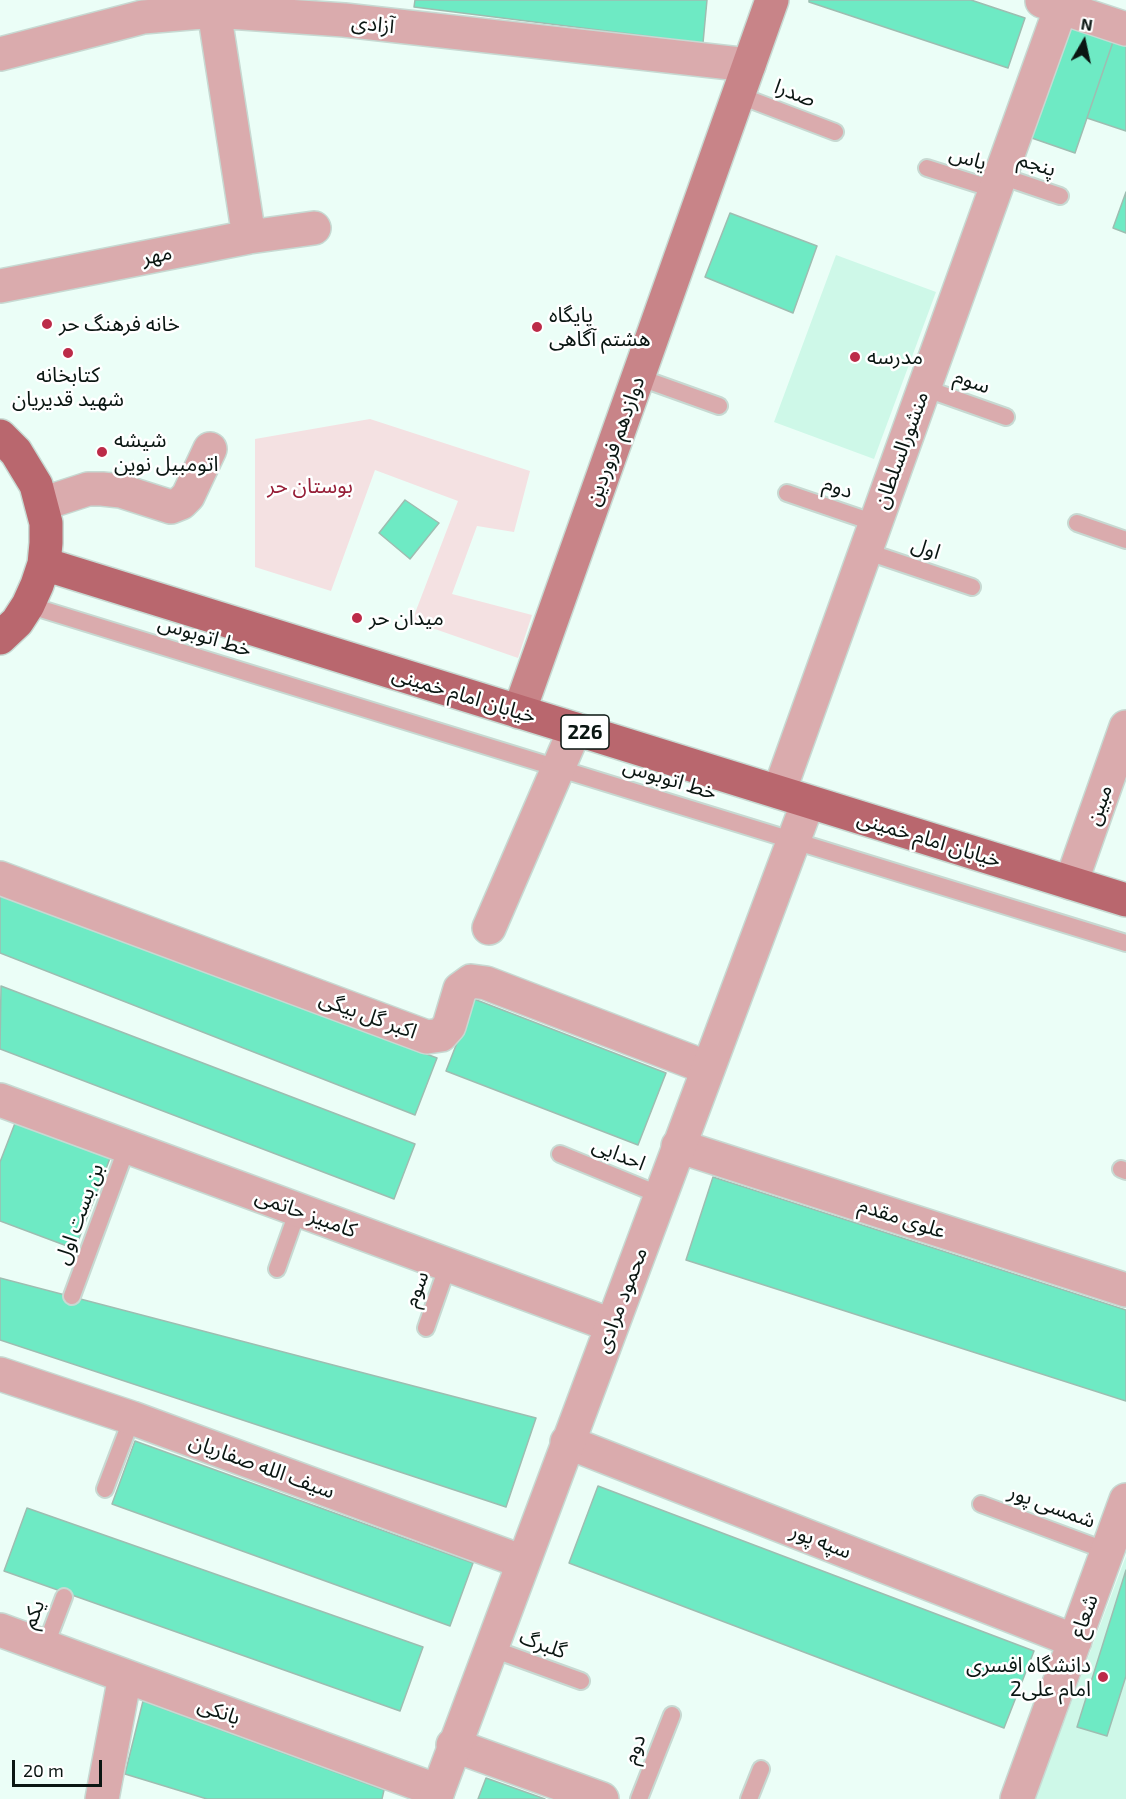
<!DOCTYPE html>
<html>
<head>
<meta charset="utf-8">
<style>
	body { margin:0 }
	#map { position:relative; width:1126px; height:1799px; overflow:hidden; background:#ebfef7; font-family:"Exo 2",sans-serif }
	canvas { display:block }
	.north { position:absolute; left:1054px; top:12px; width:60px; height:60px; -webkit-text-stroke:4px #fff; paint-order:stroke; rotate:9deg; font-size:16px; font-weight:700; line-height:24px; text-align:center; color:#0a1612 }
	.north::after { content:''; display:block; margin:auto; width:21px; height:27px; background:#0a1612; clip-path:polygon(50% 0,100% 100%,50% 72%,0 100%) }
	.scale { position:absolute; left:12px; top:1760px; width:90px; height:27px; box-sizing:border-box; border:3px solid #0a1612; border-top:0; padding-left:8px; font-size:18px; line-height:21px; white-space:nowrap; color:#0a1612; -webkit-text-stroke:4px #fff; paint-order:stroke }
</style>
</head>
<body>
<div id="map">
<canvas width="1126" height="1799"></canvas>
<div class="north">N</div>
<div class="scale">20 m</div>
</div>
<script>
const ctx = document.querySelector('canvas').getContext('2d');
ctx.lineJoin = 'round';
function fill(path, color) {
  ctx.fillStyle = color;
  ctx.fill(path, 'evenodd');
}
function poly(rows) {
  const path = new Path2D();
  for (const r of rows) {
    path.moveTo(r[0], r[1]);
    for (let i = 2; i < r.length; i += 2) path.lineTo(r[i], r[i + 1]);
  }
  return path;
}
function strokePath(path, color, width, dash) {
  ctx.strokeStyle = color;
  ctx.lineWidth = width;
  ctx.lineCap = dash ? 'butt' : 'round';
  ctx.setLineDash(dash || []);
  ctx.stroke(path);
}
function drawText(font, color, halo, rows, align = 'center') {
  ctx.font = font + ' "Exo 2","Noto Sans Arabic",sans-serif';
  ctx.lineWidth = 5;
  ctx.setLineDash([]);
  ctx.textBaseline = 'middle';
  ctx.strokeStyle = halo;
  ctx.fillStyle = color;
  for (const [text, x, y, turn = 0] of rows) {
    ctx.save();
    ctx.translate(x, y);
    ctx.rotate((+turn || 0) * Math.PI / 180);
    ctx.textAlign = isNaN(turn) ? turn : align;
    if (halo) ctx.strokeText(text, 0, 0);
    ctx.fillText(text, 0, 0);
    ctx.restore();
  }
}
fill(poly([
	[836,255,936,292,874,459,774,422],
	[1126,1556,1126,1799,1035,1799]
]), '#cef8e8');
fill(poly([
	[370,419,530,471,514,532,477,526,452,594,532,615,518,658,412,621,458,501,375,470,331,591,255,567,255,439]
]), '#f4e1e2');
const building = poly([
	[415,0,707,0,703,43,414,7,415,0],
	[809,0,971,0,1025,18,1008,68,809,2,809,0],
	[1065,25,1113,42,1075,153,1026,136,1065,25],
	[1113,42,1126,46,1126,131,1087,118,1113,42],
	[1126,192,1126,233,1113,228,1126,192],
	[730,213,817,246,793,313,705,277,730,213],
	[405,500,439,523,410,559,379,533,405,500],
	[0,896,437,1058,415,1115,0,953,0,896],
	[1,986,415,1144,394,1199,0,1049,1,986],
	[474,999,666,1073,638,1145,446,1071,474,999],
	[17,1118,112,1153,75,1249,0,1221,0,1162,17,1118],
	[713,1177,1126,1310,1126,1401,686,1260,713,1177],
	[0,1278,536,1418,506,1507,0,1340,0,1278],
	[135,1441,473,1563,450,1626,112,1504,135,1441],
	[598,1486,1034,1651,1004,1728,569,1563,598,1486],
	[27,1508,423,1647,400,1711,4,1571,27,1508],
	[1126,1570,1126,1676,1107,1736,1077,1727,1126,1570],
	[143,1701,384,1790,382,1799,207,1799,125,1774,143,1701],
	[486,1778,545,1799,478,1799,486,1778]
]);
fill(building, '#6eeac4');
strokePath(building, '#9ebdb1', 1.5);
const service = poly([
	[738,95,835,132],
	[927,168,996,190],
	[1001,176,1060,196],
	[638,377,719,406],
	[924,388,1006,417],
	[787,493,875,523],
	[1077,523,1126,540],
	[865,551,972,587],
	[28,605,1126,943],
	[560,1154,660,1195],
	[1121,1169,1126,1171],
	[277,1269,298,1210],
	[72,1296,127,1147],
	[426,1328,448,1265],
	[105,1489,132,1418],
	[981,1504,1107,1551],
	[45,1647,64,1597],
	[490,1648,581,1681],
	[639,1799,672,1715],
	[749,1799,761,1769]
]);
const minor = poly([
	[1042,1,1126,29],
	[214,11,249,237],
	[0,54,143,17,214,11,344,20,749,65],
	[0,286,249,237,314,228],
	[42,504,88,489,102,489,121,491,171,507,181,503,188,496,210,449],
	[779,792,1061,7],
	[0,878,427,1037,441,1035,449,1026,460,989,471,981,486,983,708,1068],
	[1071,883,1126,727],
	[489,928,575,729],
	[0,1100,611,1325],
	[678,1146,1126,1290],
	[0,1374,132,1418,523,1562],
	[567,1442,1075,1641],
	[0,1630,438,1791],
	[453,1745,602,1799],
	[102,1799,125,1676],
	[1017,1799,1126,1500]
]);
const tertiary = poly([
	[435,1799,808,802]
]);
const secondary = poly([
	[519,712,772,0]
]);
const primary = poly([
	[0,436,16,452,36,485,46,523,46,543,44,564,37,585,28,605,17,622,0,638],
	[44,564,1126,900]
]);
strokePath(service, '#c7d9d2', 20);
strokePath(minor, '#c7d9d2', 36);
strokePath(tertiary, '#c7d9d2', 36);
strokePath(secondary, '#c7d9d2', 36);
strokePath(primary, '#c7d9d2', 36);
strokePath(service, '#daabad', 16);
strokePath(minor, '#daabad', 33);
strokePath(tertiary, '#daabad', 33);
strokePath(secondary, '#c88488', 33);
strokePath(primary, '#b9676e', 33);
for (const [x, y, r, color] of [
	[47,324,6,"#bc2b48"],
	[537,327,6,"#bc2b48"],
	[68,353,6,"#bc2b48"],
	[855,357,6,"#bc2b48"],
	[102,452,6,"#bc2b48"],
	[357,618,6,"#bc2b48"],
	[1103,1677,6,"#bc2b48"]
]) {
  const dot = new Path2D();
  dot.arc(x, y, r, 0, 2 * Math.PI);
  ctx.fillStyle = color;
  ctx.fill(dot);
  strokePath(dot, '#fff', 2);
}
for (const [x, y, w] of [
	[585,732,48]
]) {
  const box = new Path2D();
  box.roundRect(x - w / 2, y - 17, w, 34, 4.5);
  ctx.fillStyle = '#fff';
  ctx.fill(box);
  strokePath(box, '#0a1612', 1.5);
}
drawText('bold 20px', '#0a1612', null, [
	["226",585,732]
]);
drawText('21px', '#0a1612', '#fff', [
	["آزادی",373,24,6],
	["صدرا",795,93,21],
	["یاس",968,158,17],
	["پنجم",1037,164,18],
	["مهر",157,255,-11],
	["سوم",972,381,19],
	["دوازدهم فروردین",615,441,-70],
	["منشورالسلطان",901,450,-70],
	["دوم",838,487,19],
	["اول",926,548,19],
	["خط اتوبوس",205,636,17],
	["خیابان امام خمینی",464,695,17],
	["خط اتوبوس",670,779,17],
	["مبین",1099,805,-71],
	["خیابان امام خمینی",929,839,17],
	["اکبر گل بیگی",368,1015,20],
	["احدایی",619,1154,22],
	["کامبیز حاتمی",306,1213,20],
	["بن بست اول",79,1214,-70],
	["علوی مقدم",902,1218,18],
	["سوم",416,1289,-70],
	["محمود مرادی",621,1300,-69],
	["سیف الله صفاریان",262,1466,20],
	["شمسی پور",1052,1506,20],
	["سپه پور",821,1541,21],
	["یکم",33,1614,-69],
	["شعاع",1084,1616,-70],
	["گلبرگ",543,1644,20],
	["بانکی",219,1711,20],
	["دوم",634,1749,-69]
]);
drawText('21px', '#0a1612', '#fff', [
	["پایگاه",549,315],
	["هشتم آگاهی",549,339],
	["خانه فرهنگ حر",59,324],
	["مدرسه",867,357],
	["کتابخانه",68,375,"center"],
	["شهید قدیریان",68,399,"center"],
	["شیشه",114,440],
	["اتومبیل نوین",114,464],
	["میدان حر",369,618],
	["دانشگاه افسری",1091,1665,"right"],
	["امام علی2",1091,1689,"right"]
], 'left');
drawText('21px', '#961e37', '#fff', [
	["بوستان حر",310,486]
]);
</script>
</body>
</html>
